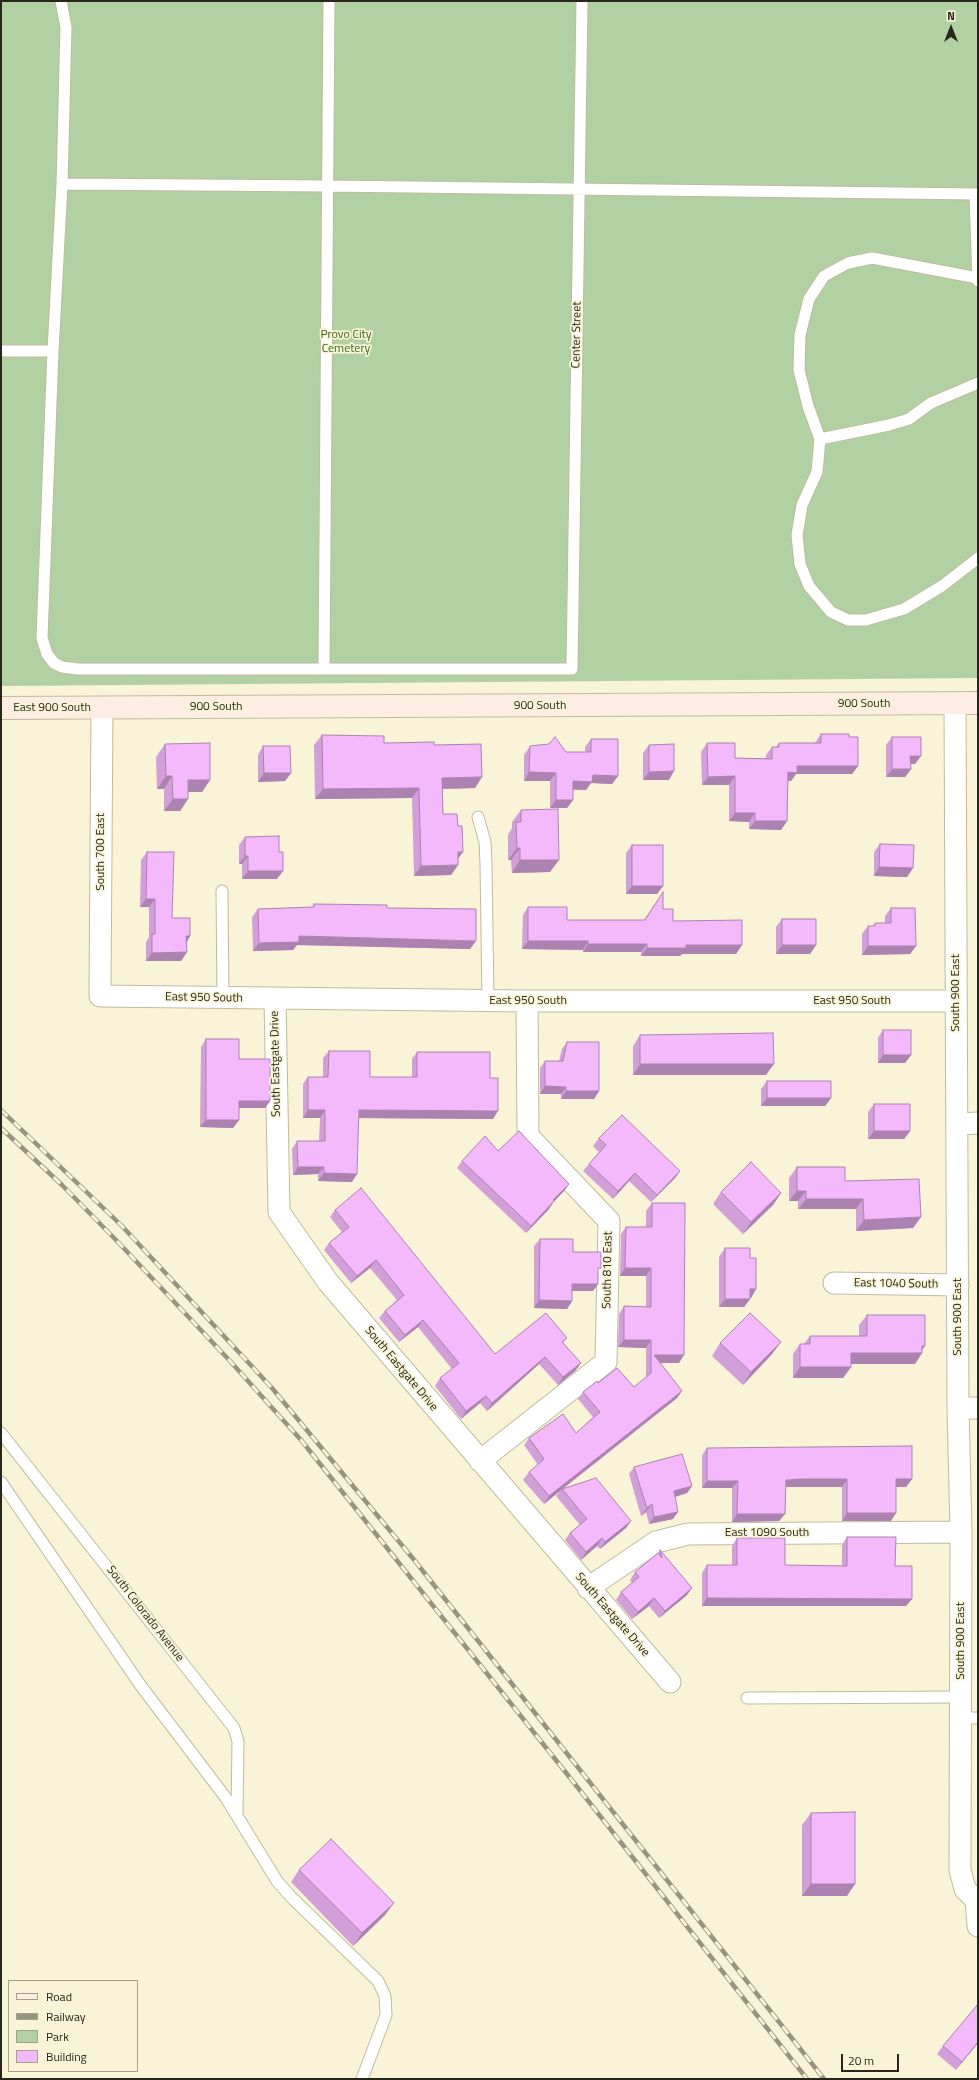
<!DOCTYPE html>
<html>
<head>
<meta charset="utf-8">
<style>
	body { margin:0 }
	#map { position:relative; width:979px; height:2080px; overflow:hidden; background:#f9f4d7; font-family:"Titillium Web",sans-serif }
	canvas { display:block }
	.frame { position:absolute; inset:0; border:2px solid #27261b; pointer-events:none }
	.legend { position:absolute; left:8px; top:1980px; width:130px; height:92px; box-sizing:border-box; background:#f9f4d7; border:1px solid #a5a28c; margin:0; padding:5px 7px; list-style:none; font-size:12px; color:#27261b }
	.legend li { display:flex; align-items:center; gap:8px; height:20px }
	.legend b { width:20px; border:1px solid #a5a28c }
	.north { position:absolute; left:931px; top:8px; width:40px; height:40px; -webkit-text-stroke:3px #f9f4d7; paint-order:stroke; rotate:0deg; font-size:11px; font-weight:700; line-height:16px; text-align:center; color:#27261b }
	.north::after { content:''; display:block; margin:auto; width:14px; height:18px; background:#27261b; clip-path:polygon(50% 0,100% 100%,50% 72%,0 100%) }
	.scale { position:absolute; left:841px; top:2054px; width:58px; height:18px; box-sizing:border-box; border:2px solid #27261b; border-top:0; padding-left:5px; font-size:12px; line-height:14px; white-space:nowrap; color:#27261b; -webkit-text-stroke:3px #f9f4d7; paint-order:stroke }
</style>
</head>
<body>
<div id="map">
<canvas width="979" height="2080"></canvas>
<div class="frame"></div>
<ul class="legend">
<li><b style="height:5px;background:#fdede2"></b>Road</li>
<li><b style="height:5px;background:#979480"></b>Railway</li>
<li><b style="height:11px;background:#b1d1a2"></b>Park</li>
<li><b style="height:11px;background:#f4b9fb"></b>Building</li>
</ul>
<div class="north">N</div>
<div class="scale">20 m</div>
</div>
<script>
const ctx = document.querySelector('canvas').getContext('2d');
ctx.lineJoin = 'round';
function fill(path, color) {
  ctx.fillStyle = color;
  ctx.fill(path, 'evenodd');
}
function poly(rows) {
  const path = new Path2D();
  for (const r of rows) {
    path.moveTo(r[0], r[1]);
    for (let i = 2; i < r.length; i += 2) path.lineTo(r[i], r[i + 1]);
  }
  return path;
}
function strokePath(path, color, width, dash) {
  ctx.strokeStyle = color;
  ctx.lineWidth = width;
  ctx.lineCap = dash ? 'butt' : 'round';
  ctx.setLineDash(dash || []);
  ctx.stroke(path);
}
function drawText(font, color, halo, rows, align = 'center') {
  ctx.font = font + ' "Titillium Web",sans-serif';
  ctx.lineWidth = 3.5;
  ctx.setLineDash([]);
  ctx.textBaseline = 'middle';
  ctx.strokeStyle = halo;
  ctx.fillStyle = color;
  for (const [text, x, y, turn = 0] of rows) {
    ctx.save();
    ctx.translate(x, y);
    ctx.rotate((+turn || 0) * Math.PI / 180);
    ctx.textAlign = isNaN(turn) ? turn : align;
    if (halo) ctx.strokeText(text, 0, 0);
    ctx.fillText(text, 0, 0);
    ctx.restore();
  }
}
fill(poly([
	[1,1,978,1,978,678,1,686]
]), '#b1d1a2');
const lane = poly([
	[61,1,66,27,62,184,53,351,42,638,47,654,54,663,62,667,78,669,572,669,582,1],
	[62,184,328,186,978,194],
	[975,194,978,281],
	[978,278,872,258,848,263,824,276,809,299,800,335,799,370,808,406,820,439,817,472,802,505,797,535,800,564,809,586,831,612,848,620,866,620,904,609,942,586,978,558],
	[1,351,53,351],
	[820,439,889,425,909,419,931,403,978,383],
	[324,669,329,1],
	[478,817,485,842,486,864,488,1001],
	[222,891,223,998],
	[1,1433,234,1728,238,1741,237,1815],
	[1,1482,141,1686,226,1798,277,1881,292,1898,378,1981,385,1996,386,2015,362,2079],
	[747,1698,961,1697],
	[960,1718,978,1718]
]);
const street = poly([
	[955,703,958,1408,961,1532,960,1870,965,1889,976,1900,978,1926],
	[102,708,100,996,527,1001,956,1001],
	[275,999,279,1212,328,1282,670,1682],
	[957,1124,978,1123],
	[834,1283,958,1285],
	[958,1408,978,1408],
	[480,1461,606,1362,609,1221,528,1136,527,1001],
	[588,1588,656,1542,688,1534,961,1532]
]);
const secondary = poly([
	[1,708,978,703]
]);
strokePath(lane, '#c0bb9f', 13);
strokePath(street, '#c0bb9f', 23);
strokePath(secondary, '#c0bb9f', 24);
strokePath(lane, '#fff', 11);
strokePath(street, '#fff', 21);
strokePath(secondary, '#fdede2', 22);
const rail = poly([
	[1,1110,121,1225,272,1388,415,1561,824,2079],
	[1,1128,62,1185,116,1240,230,1361,301,1440,571,1779,807,2079]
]);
strokePath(rail, '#979480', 4.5);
strokePath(rail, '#f9f4d7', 3, [9]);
fill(poly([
	[821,734,849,737,858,766,852,774,796,774,791,781,788,781,787,821,781,830,749,829,749,822,729,821,729,785,702,785,701,752,707,743,735,758,766,758,766,755,772,747,776,747,779,743,815,743],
	[322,735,384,743,434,745,482,777,475,788,443,789,443,814,458,826,463,852,458,859,458,865,451,875,414,876,412,798,315,799,314,745],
	[892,737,921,756,915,764,910,764,911,769,905,777,886,777,886,745],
	[591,739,618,776,612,784,591,783,586,790,573,790,573,800,567,808,550,808,550,781,524,781,524,755,530,746,566,752,585,752,585,747],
	[165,744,210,780,202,792,188,792,188,799,180,811,164,811,164,789,157,789,156,757],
	[649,745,669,780,643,780,643,753],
	[263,746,291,773,285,781,258,782,258,755],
	[521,810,550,872,512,873,511,860,508,860,508,835,512,828,512,822],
	[245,837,277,879,242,879,242,864,239,864,239,845],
	[880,844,913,868,907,877,874,876,874,852],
	[632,845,663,886,657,894,626,894,626,853],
	[147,852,172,918,190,936,187,942,187,952,181,961,146,961,146,942,149,937,149,907,140,907,141,860],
	[663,892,663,909,673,921,742,945,736,954,682,954,680,956,641,956,641,952,583,952,583,950,522,949,523,915,528,907,567,920,644,920],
	[314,904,387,908,470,949,297,945,293,950,253,951,252,917,258,909,312,907],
	[891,908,916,946,910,954,862,955,862,934,868,926,873,926,875,923,885,923,885,916],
	[782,919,816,945,810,954,776,954,776,927],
	[883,1030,911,1055,905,1063,878,1063,878,1038],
	[640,1035,766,1075,633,1075,633,1046],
	[206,1039,239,1059,270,1101,265,1108,239,1108,239,1120,233,1128,200,1127,201,1047],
	[567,1042,599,1091,594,1099,561,1099,561,1094,540,1094,540,1068,545,1061,559,1061,562,1049],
	[329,1051,370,1077,412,1077,412,1059,417,1052,490,1078,493,1119,358,1118,352,1182,318,1181,318,1174,293,1175,292,1149,297,1141,319,1141,320,1118,303,1118,303,1084,308,1077,323,1077,323,1058],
	[767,1081,831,1098,825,1106,761,1106,761,1089],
	[874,1104,910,1131,904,1139,868,1139,868,1112],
	[599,1138,680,1171,675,1178,651,1202,629,1181,613,1199,583,1171,589,1164,599,1152,593,1146],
	[498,1151,569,1184,564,1191,554,1201,549,1209,526,1233,457,1168,462,1161],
	[797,1167,845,1181,921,1217,913,1228,856,1231,856,1209,798,1209,798,1201,789,1201,789,1178],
	[721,1192,781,1193,773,1205,743,1234,713,1204],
	[652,1203,679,1363,660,1363,682,1391,677,1398,564,1488,626,1528,600,1549,597,1546,581,1560,565,1540,570,1533,580,1525,556,1496,560,1491,544,1504,523,1480,529,1472,538,1465,524,1445,529,1438,576,1433,593,1417,578,1399,583,1392,598,1383,634,1387,646,1378,646,1348,618,1347,619,1314,624,1306,646,1307,646,1276,620,1276,621,1234,626,1227,646,1227,646,1211],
	[335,1210,495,1354,567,1338,563,1343,581,1363,575,1371,558,1385,539,1364,487,1411,480,1403,461,1419,435,1386,440,1378,452,1369,418,1327,399,1342,379,1318,385,1311,397,1300,370,1268,351,1283,324,1250,329,1243,342,1232,330,1217],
	[540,1239,573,1252,598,1272,598,1284,593,1291,572,1291,572,1301,567,1309,534,1308,534,1246],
	[725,1248,750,1258,756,1289,751,1298,750,1298,750,1299,744,1307,719,1307,719,1257],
	[867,1315,922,1350,922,1353,915,1364,851,1364,851,1367,843,1378,793,1378,793,1354,800,1344,804,1344,810,1336,859,1336,859,1325],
	[720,1343,772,1354,743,1385,712,1356],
	[707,1448,912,1479,906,1487,896,1487,891,1521,842,1521,842,1487,785,1487,785,1514,779,1521,732,1522,732,1488,702,1488,702,1455],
	[634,1467,692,1486,687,1493,675,1497,673,1519,649,1524,646,1512,641,1516,629,1474],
	[847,1537,895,1566,912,1599,906,1606,702,1606,702,1573,707,1565,732,1565,732,1546,737,1538,785,1565,842,1566,842,1545],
	[660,1550,692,1588,686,1596,659,1618,649,1606,632,1619,616,1600,621,1592,632,1583,630,1580,635,1572,657,1554],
	[811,1813,847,1896,802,1896,802,1825],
	[299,1870,385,1915,353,1946,291,1882],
	[978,2043,956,2070,937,2054,943,2046]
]), '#d29fd8');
fill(poly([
	[910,756,921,756,915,764,904,764],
	[797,766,858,766,852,774,796,774,791,781,782,781,788,772],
	[892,769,911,769,905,777,886,777],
	[674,771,669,780,643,780,649,772],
	[529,772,556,773,550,781,524,781],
	[264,773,291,773,285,781,258,782],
	[593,775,618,776,612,784,591,783,586,790,567,789,573,781],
	[166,776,172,776,164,789,157,789],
	[735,776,729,785,702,785,708,777],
	[482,777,475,788,435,789,442,778],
	[188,780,210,780,202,792,179,792],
	[419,788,412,798,315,799,323,789],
	[173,799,188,799,180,811,164,811],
	[556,800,573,800,567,808,550,808],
	[735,813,755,813,749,822,729,821],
	[755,821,787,821,781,830,749,829],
	[517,848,520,848,511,860,508,860],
	[458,852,463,852,455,862],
	[245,856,248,856,242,864,239,864],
	[520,860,559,860,550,872,512,873],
	[458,865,451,875,414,876,421,866],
	[879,867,913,868,907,877,874,876],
	[248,871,283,871,277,879,242,879],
	[632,886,663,886,657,894,626,894],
	[146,899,155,899,149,907,140,907],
	[186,936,190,936,185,945],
	[299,936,476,941,470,949,297,945,293,950,253,951,259,943],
	[528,941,588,941,583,950,522,949],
	[588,944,647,944,641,952,583,952],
	[686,945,742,945,736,954,682,954,680,956,641,956,647,948],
	[782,945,816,945,810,954,776,954],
	[868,946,916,946,910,954,862,955],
	[187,952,181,961,146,961,152,953],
	[883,1055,911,1055,905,1063,878,1063],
	[640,1064,774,1064,766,1075,633,1075],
	[545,1086,566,1087,561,1094,540,1094],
	[566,1091,599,1091,594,1099,561,1099],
	[767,1098,831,1098,825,1106,761,1106],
	[239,1101,270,1101,265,1108,234,1108],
	[308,1110,325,1110,320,1118,303,1118],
	[359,1110,498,1111,493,1119,353,1118],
	[206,1120,239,1120,233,1128,200,1127],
	[874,1131,910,1131,904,1139,868,1139],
	[298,1167,324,1167,318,1174,293,1175],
	[680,1171,675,1178,651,1202,657,1195],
	[324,1173,357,1174,352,1182,318,1181],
	[635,1173,629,1181,613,1199,618,1191],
	[569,1184,564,1191,548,1208,553,1200],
	[797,1191,806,1191,798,1201,789,1201],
	[781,1193,773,1205,743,1234,751,1222],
	[806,1199,863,1199,856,1209,798,1209],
	[554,1201,549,1209,526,1233,531,1226],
	[921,1217,913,1228,856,1231,864,1220],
	[376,1260,370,1268,351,1283,357,1276],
	[625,1268,651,1268,646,1276,620,1276],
	[572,1284,598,1284,593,1291,567,1291],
	[750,1289,756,1289,751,1298,744,1298],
	[725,1299,750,1299,744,1307,719,1307],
	[539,1300,572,1301,567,1309,534,1308],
	[423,1320,418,1327,399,1342,405,1335],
	[624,1340,651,1340,646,1348,618,1347],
	[781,1342,772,1354,743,1385,751,1372],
	[925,1346,920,1353,922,1353,915,1364,843,1364,851,1353],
	[654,1355,684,1355,679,1363,651,1363],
	[545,1357,539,1364,487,1411,492,1403],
	[581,1363,575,1371,558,1385,563,1377],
	[800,1367,851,1367,843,1378,793,1378],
	[682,1391,677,1398,562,1489,560,1491,544,1504,549,1496],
	[486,1396,480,1403,461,1419,466,1411],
	[802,1479,847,1479,842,1487,780,1487,786,1480],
	[896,1479,912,1479,906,1487,891,1487],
	[707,1481,738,1481,732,1488,702,1488],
	[692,1486,687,1493,668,1499,674,1491],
	[652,1504,646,1512,641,1516,647,1508],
	[678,1512,673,1519,649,1524,654,1517],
	[847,1513,896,1513,891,1521,842,1521],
	[737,1514,785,1514,779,1521,732,1522],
	[631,1521,626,1528,600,1549,605,1542],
	[602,1538,597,1546,581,1560,586,1552],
	[692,1588,686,1596,659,1618,665,1611],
	[654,1598,649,1606,632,1619,638,1612],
	[707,1598,912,1599,906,1606,702,1606],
	[811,1884,855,1884,847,1896,802,1896],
	[394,1903,385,1915,353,1946,362,1933],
	[978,2042,978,2043,956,2070,962,2062]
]), '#ab82b0');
const building = poly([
	[821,734,849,734,849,737,858,737,858,766,797,766,797,773,788,772,787,821,755,821,755,813,735,813,735,776,708,777,707,743,735,743,735,758,772,759,772,747,779,747,779,743,821,743,821,734],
	[322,735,384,736,384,743,434,742,434,745,481,744,482,777,442,778,443,814,457,814,458,826,462,826,463,852,458,852,458,865,421,866,419,788,323,789,322,735],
	[555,737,566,752,591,752,591,739,618,739,618,776,593,775,592,782,573,781,573,800,556,800,556,773,529,772,530,746,549,744,555,737],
	[892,737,921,737,921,756,910,756,911,769,892,769,892,737],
	[210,743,210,780,188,780,188,799,173,799,172,776,166,776,165,744,210,743],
	[674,744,674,771,649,772,649,745,674,744],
	[263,746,290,746,291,773,264,773,263,746],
	[558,809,559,860,520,860,520,848,517,848,516,822,521,822,521,810,558,809],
	[279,836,279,852,283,852,283,871,248,871,248,856,245,856,245,837,279,836],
	[880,844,914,845,913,868,879,867,880,844],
	[632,845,663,845,663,886,632,886,632,845],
	[147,852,174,852,172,918,190,918,190,936,186,936,187,952,152,953,152,934,155,934,155,899,146,899,147,852],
	[663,892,663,909,673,909,673,921,742,920,742,945,686,945,686,948,647,948,647,944,588,944,588,941,528,941,528,907,567,907,567,920,645,920,663,892],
	[314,904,387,905,387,908,476,909,476,941,299,936,299,942,259,943,258,909,314,907,314,904],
	[891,908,915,908,916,946,868,946,868,926,875,926,875,923,891,923,891,908],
	[782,919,816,919,816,945,782,945,782,919],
	[883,1030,911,1030,911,1055,883,1055,883,1030],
	[773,1033,774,1064,640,1064,640,1035,773,1033],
	[206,1039,239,1039,239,1059,270,1059,270,1101,239,1101,239,1120,206,1120,206,1039],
	[567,1042,599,1042,599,1091,566,1091,566,1087,545,1086,545,1061,563,1061,567,1042],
	[329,1051,370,1051,370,1077,417,1077,417,1052,490,1052,490,1078,498,1078,498,1111,359,1110,357,1174,324,1173,324,1167,298,1167,297,1141,325,1141,325,1110,308,1110,308,1077,328,1077,329,1051],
	[767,1081,831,1081,831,1098,767,1098,767,1081],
	[874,1104,910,1104,910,1131,874,1131,874,1104],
	[622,1115,680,1171,657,1195,635,1173,618,1191,589,1164,606,1145,599,1138,622,1115],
	[519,1131,569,1184,553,1200,554,1201,531,1226,462,1161,485,1136,498,1151,519,1131],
	[751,1162,781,1193,751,1222,721,1192,751,1162],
	[797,1167,845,1167,845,1181,919,1179,921,1217,864,1220,863,1199,806,1199,806,1191,797,1191,797,1167],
	[361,1188,495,1354,546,1313,567,1338,562,1342,581,1363,563,1377,545,1357,492,1403,486,1396,466,1411,440,1378,459,1363,423,1320,405,1335,385,1311,404,1295,376,1260,357,1276,329,1243,349,1227,335,1210,361,1188],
	[652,1203,685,1203,684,1355,654,1355,682,1391,549,1496,529,1472,544,1459,529,1438,563,1414,576,1433,600,1412,583,1392,597,1381,598,1383,617,1368,634,1387,651,1373,651,1340,624,1340,624,1306,651,1307,651,1268,625,1268,626,1227,652,1227,652,1203],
	[540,1239,573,1239,573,1252,601,1252,601,1268,598,1268,598,1284,572,1284,572,1301,539,1300,540,1239],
	[725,1248,750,1248,750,1258,756,1258,756,1289,750,1289,750,1299,725,1299,725,1248],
	[750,1313,781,1342,751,1372,720,1343,750,1313],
	[867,1315,925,1315,925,1346,922,1346,922,1353,851,1353,851,1367,800,1367,800,1344,810,1344,810,1336,867,1336,867,1315],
	[912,1446,912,1479,896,1479,896,1513,847,1513,847,1479,802,1479,786,1480,785,1514,737,1514,738,1481,707,1481,707,1448,912,1446],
	[682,1454,692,1486,674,1491,678,1512,654,1517,652,1504,647,1508,634,1467,682,1454],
	[596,1478,631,1521,605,1542,602,1538,586,1552,570,1533,587,1519,562,1489,596,1478],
	[847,1537,896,1537,895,1566,912,1566,912,1599,707,1598,707,1565,737,1565,737,1538,785,1538,785,1565,847,1566,847,1537],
	[660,1550,692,1588,665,1611,654,1598,638,1612,621,1592,639,1577,635,1572,658,1553,662,1558,660,1550],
	[855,1812,855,1884,811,1884,811,1813,855,1812],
	[331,1839,394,1903,362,1933,299,1870,331,1839],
	[978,2004,978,2042,962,2062,943,2046,978,2004]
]);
fill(building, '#f4b9fb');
strokePath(building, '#ab82b0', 1);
drawText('12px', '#38641d', '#f9f4d7', [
	["Provo City",346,335],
	["Cemetery",346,349]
]);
drawText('12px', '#27261b', '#f9f4d7', [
	["Center Street",577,335,-89],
	["900 South",864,704],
	["900 South",540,706],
	["900 South",216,707],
	["East 900 South",52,708],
	["South 700 East",101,852,-90],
	["South 900 East",956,993,-90],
	["East 950 South",204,998,1],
	["East 950 South",528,1001],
	["East 950 South",852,1001],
	["South Eastgate Drive",276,1064,-91],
	["South 810 East",608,1270,-89],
	["East 1040 South",896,1284,1],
	["South 900 East",958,1317,-90],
	["South Eastgate Drive",401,1369,50],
	["East 1090 South",767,1533],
	["South Colorado Avenue",145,1614,52],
	["South Eastgate Drive",612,1615,49],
	["South 900 East",961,1641,-90]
]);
</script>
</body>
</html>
